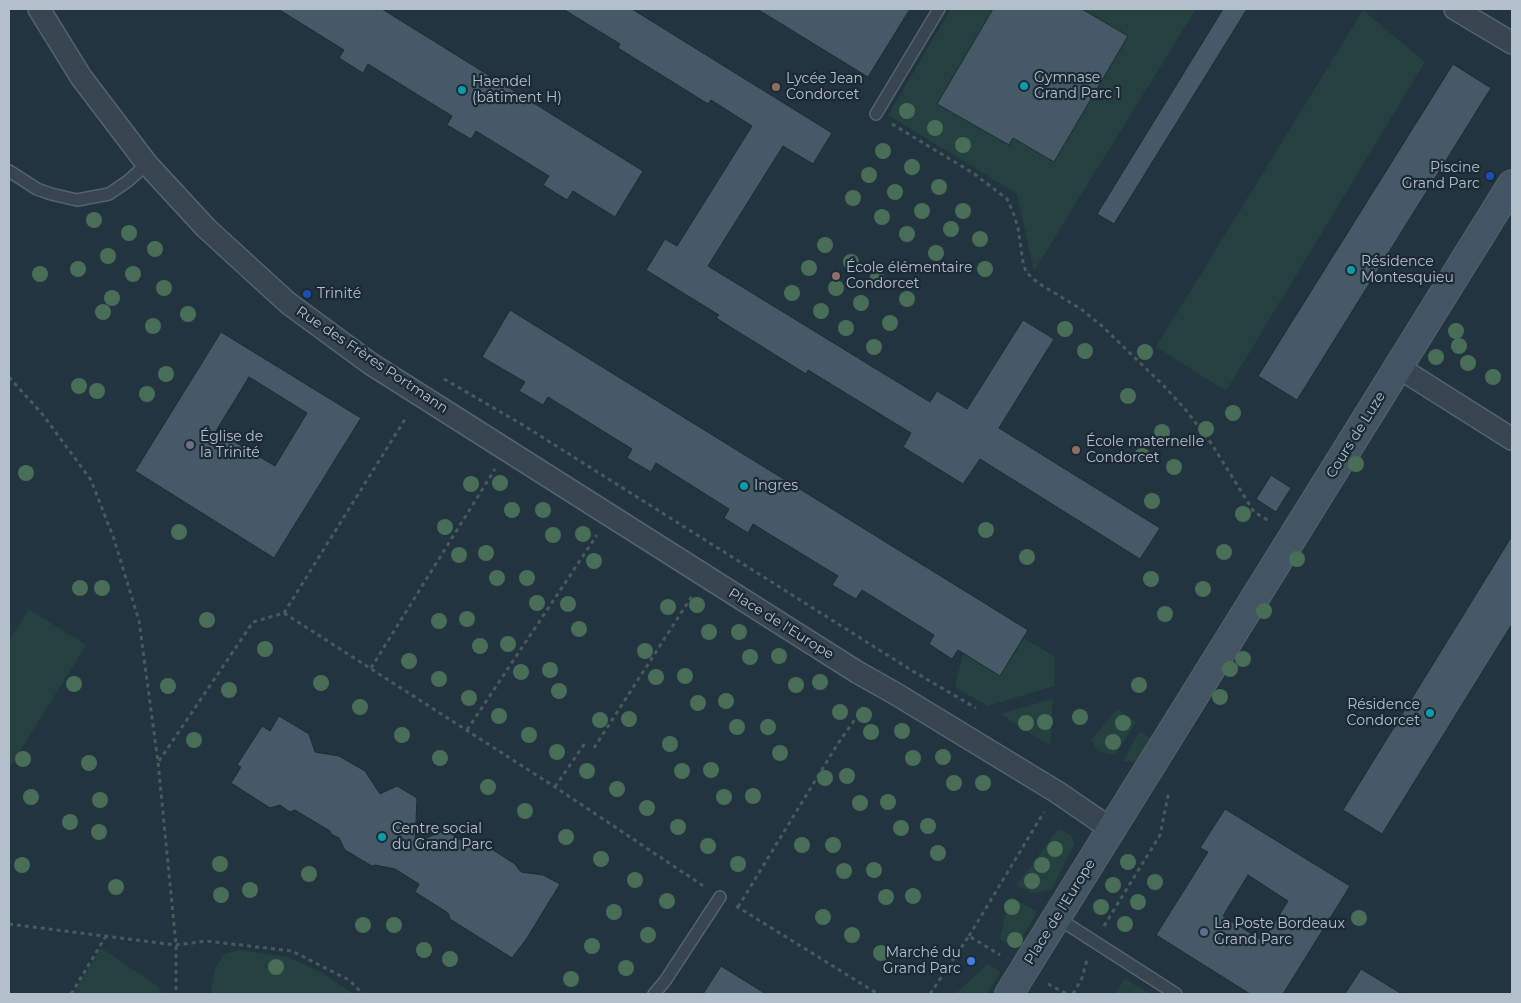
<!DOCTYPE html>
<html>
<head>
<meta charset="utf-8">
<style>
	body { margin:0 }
	#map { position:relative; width:1521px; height:1003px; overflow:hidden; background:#223440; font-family:Montserrat,sans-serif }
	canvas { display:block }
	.frame { position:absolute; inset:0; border:10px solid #b2c0cb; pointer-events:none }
</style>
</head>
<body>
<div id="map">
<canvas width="1521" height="1003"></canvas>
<div class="frame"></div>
</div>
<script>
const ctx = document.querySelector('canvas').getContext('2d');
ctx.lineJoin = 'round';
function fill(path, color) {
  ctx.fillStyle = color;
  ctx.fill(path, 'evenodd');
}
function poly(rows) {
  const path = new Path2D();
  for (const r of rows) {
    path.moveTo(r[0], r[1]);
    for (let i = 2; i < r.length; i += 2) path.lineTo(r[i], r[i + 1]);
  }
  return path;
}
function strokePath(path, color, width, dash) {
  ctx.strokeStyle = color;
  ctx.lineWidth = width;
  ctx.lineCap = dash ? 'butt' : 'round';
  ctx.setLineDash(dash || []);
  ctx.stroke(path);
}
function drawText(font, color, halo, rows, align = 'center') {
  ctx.font = font + ' Montserrat,sans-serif';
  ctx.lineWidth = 4.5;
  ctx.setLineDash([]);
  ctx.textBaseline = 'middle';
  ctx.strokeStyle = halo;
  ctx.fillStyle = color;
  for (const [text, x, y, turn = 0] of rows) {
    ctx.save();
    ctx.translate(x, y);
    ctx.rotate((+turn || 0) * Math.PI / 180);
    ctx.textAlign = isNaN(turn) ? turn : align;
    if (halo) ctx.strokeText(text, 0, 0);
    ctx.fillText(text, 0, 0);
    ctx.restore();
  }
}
fill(poly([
	[951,9,1196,9,1034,271,1017,194,888,115],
	[1363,10,1425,62,1226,391,1156,347],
	[29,609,86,645,10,767,9,766,9,641],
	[1024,638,1055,657,1054,686,988,706,955,687,963,653,1000,676],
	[1053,699,1050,746,1000,714],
	[1117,709,1136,722,1115,755,1097,751,1091,740],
	[1140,731,1151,739,1134,763,1123,761],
	[1058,829,1070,834,1075,843,1051,890,1034,893,1016,886],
	[1010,896,1037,912,1015,949,1000,939],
	[101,948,159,987,161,994,72,994],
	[241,950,287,957,323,973,353,994,212,994,211,987,215,969,224,954],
	[988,964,1001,972,987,994,955,994],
	[1125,979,1150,994,1115,994]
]), '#24413f');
const building = poly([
	[278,9,382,9,643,171,615,217,573,191,567,200,543,185,549,176,476,131,471,139,447,125,452,116,368,64,363,73,339,58,344,50,278,9],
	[563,9,632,9,832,133,813,164,783,146,708,266,930,402,937,391,967,409,1023,320,1054,339,999,428,1160,528,1140,559,980,459,963,484,903,447,911,433,808,370,806,374,716,318,719,315,646,270,665,239,677,246,752,126,711,100,708,104,618,48,620,44,563,9],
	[757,9,910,9,868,77,757,9],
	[993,9,1082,9,1128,36,1054,162,1013,138,1009,145,937,104,993,9],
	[1223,9,1247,9,1114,224,1097,214,1223,9],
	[1453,64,1491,88,1297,400,1258,376,1453,64],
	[510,310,1028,630,1000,676,958,650,952,659,929,644,934,635,862,590,856,599,832,585,838,576,753,524,748,533,724,518,729,509,656,463,651,472,627,458,632,449,548,397,543,405,519,391,525,382,482,357,510,310],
	[221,332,361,418,274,558,135,471,221,332],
	[249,377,307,413,275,466,216,431,249,377],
	[1271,475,1291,488,1276,512,1256,499,1271,475],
	[1512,536,1512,624,1382,834,1343,810,1512,536],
	[279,716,309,734,315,752,339,756,365,771,380,794,397,786,417,798,415,843,445,830,471,846,479,841,515,864,521,872,543,875,560,884,527,938,512,958,450,919,448,913,415,892,419,884,395,869,375,865,372,866,345,850,339,838,331,834,330,831,295,810,290,812,280,805,270,808,231,783,241,767,237,765,262,726,270,731,279,716],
	[1225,809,1350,886,1283,994,1250,994,1156,935,1208,852,1200,848,1225,809],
	[1248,875,1288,901,1263,941,1223,916,1248,875],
	[721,966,766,994,703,994,721,966],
	[1361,969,1402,994,1345,994,1361,969]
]);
fill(building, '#455a66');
strokePath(building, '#1d2c36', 1);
const lane = poly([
	[876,114,939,9],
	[9,171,37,189,51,194,77,200,109,194,128,181,147,164],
	[1056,917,1176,994],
	[654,994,665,981,720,897]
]);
const street = poly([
	[39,9,81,77,147,164,206,228,288,303,371,364,857,672,896,694,1057,792,1111,829],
	[1455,9,1512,43],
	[1398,367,1512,439]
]);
const secondary = poly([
	[1009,994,1512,184]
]);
strokePath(lane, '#54636d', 14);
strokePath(street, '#54636d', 24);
strokePath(secondary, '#54636d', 30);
strokePath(poly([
	[892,124,973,173,1007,199,1013,212,1018,228,1023,262,1026,272,1038,283,1081,309,1101,325,1163,385,1185,409,1211,443,1254,512,1271,522],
	[9,377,43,415,91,480,114,539,139,621,158,762,176,945,176,994],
	[444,379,523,425,911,670,976,708],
	[284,613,555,787,705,887],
	[371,668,495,469],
	[467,730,597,535],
	[594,748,692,596],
	[159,761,253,622,284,613,407,416],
	[555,787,585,743],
	[736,906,878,994],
	[738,907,837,745,865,705],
	[9,924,176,945,206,941,292,951,349,980,363,994],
	[1104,926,1160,835,1168,796,1164,794],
	[969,936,1044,812],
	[1048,984,1067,994],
	[71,994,106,936],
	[930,994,969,936,1000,955],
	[1073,994,1082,978,1087,960]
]), '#425d5b', 3, [4, 4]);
strokePath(lane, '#364550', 11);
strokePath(street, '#364550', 21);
strokePath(secondary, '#435563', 28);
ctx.fillStyle = '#486e57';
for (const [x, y] of [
	[907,111],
	[935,128],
	[963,145],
	[883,151],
	[912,167],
	[869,175],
	[939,187],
	[895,192],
	[853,198],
	[922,211],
	[963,211],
	[882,217],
	[94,220],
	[951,229],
	[129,233],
	[907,234],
	[980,239],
	[825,245],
	[155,249],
	[936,253],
	[108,256],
	[851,262],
	[809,268],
	[78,269],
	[985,269],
	[40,274],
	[133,274],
	[877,280],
	[164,288],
	[836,288],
	[792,293],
	[112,298],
	[907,299],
	[861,303],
	[821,311],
	[103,312],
	[188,314],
	[890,323],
	[153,326],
	[846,328],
	[1065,329],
	[1456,331],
	[1459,346],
	[874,347],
	[1085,351],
	[1145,352],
	[1436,357],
	[1468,363],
	[166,374],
	[1493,377],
	[79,386],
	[97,391],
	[147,394],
	[1128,396],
	[1233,413],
	[1206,429],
	[1162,432],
	[1142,456],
	[1356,464],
	[1174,467],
	[26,473],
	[500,483],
	[471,484],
	[1152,501],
	[512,510],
	[543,510],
	[1243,514],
	[445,527],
	[986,530],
	[179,532],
	[583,534],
	[553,535],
	[1224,552],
	[486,553],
	[459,555],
	[1027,557],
	[1297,559],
	[594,561],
	[497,578],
	[527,578],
	[1151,579],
	[80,588],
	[102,588],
	[1203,589],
	[537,603],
	[568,604],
	[697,605],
	[668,607],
	[1264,611],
	[1165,614],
	[467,619],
	[207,620],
	[439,621],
	[579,629],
	[709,632],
	[739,632],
	[508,644],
	[480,646],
	[265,649],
	[645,651],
	[779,656],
	[750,657],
	[1243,659],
	[409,661],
	[1230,669],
	[550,670],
	[521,672],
	[685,676],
	[656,677],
	[439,679],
	[820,682],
	[321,683],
	[74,684],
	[796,685],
	[1139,685],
	[168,686],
	[229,690],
	[559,691],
	[1220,697],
	[469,698],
	[726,701],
	[698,703],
	[360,707],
	[840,712],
	[864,715],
	[499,716],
	[1080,717],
	[629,719],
	[600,720],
	[1045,722],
	[1026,723],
	[1123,723],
	[737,727],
	[768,727],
	[902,731],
	[871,732],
	[402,735],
	[529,735],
	[194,740],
	[1113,742],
	[670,744],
	[557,752],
	[780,753],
	[943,757],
	[440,758],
	[913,758],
	[23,759],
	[89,763],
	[711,770],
	[587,771],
	[682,771],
	[847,776],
	[825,778],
	[954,783],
	[983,783],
	[488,787],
	[617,789],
	[753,796],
	[31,797],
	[724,797],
	[100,800],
	[888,802],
	[860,803],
	[647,808],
	[525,811],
	[70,822],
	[928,826],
	[678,827],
	[901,828],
	[99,832],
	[566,837],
	[802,845],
	[833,845],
	[708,846],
	[1055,849],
	[938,853],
	[601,859],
	[1128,862],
	[220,864],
	[738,864],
	[22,865],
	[1042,865],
	[874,870],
	[844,871],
	[309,874],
	[635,880],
	[1032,881],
	[1155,882],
	[1113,885],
	[116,887],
	[250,890],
	[221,895],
	[913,896],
	[886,897],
	[667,901],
	[1138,902],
	[1012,907],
	[1101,907],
	[614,912],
	[823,917],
	[1359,918],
	[1125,924],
	[363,925],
	[394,925],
	[648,935],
	[852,935],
	[1015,940],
	[592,946],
	[424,950],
	[881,953],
	[450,959],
	[276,967],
	[626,968],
	[571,979]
]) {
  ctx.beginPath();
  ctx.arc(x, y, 8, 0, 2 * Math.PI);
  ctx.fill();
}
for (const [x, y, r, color] of [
	[1024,86,5,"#0f9aa8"],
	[776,87,5,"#8d6e63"],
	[462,90,5,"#0f9aa8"],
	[1490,176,5,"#1a4fb4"],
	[1351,270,5,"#0f9aa8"],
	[836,276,5,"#8d6e63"],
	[307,294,5,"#1a4fb4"],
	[190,445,5,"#6b7280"],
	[1076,450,5,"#8d6e63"],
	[744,486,5,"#0f9aa8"],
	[1430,713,5,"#0f9aa8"],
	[382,837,5,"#0f9aa8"],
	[1204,932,5,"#5c6f8a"],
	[971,961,5,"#3f7fe0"]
]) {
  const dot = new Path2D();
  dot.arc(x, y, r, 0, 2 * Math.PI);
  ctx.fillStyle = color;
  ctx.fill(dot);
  strokePath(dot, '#1b2a34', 2);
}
drawText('14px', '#b2c0cb', '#1b2a34', [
	["Gymnase",1034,78],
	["Grand Parc 1",1034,94],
	["Lycée Jean",786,79],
	["Condorcet",786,95],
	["Haendel",472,82],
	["(bâtiment H)",472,98],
	["Piscine",1480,168,"right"],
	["Grand Parc",1480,184,"right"],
	["Résidence",1361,262],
	["Montesquieu",1361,278],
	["École élémentaire",846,268],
	["Condorcet",846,284],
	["Trinité",317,294],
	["Église de",200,437],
	["la Trinité",200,453],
	["École maternelle",1086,442],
	["Condorcet",1086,458],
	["Ingres",754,486],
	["Résidence",1420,705,"right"],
	["Condorcet",1420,721,"right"],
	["Centre social",392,829],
	["du Grand Parc",392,845],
	["La Poste Bordeaux",1214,924],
	["Grand Parc",1214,940],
	["Marché du",961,953,"right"],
	["Grand Parc",961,969,"right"]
], 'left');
drawText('14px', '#b2c0cb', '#1b2a34', [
	["Rue des Frères Portmann",372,360,34],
	["Cours de Luze",1356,435,-58],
	["Place de l'Europe",781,624,32],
	["Place de l'Europe",1060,912,-58]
]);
</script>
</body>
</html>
